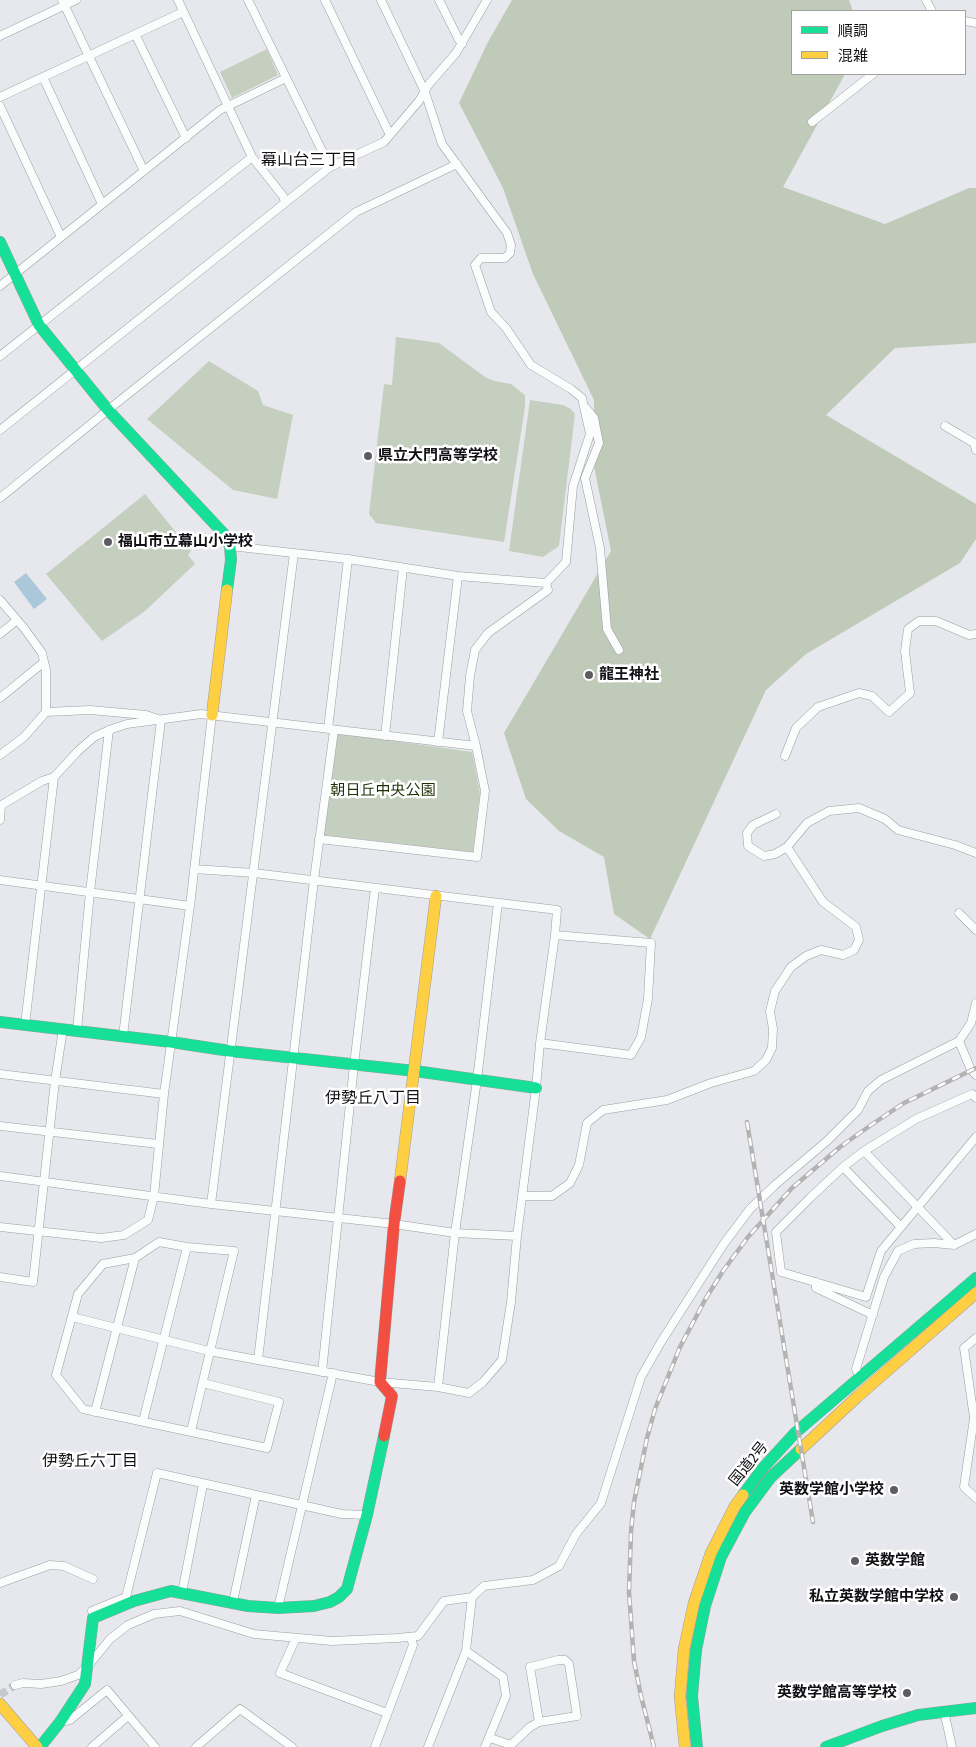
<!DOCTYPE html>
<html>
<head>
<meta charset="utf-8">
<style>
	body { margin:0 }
	#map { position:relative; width:976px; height:1747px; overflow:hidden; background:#e7e8ed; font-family:"Fira Sans Condensed","Noto Sans JP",sans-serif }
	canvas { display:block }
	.legend { position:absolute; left:791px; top:10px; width:175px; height:65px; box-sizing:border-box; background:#fff; border:1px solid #a0a0a1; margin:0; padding:6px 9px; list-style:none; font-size:15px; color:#111115 }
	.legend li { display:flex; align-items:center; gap:10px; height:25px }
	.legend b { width:25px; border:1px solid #a0a0a1 }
</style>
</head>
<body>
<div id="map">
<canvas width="976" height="1747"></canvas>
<ul class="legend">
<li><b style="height:6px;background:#16e098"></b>順調</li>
<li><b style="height:6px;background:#ffcf43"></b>混雑</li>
</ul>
</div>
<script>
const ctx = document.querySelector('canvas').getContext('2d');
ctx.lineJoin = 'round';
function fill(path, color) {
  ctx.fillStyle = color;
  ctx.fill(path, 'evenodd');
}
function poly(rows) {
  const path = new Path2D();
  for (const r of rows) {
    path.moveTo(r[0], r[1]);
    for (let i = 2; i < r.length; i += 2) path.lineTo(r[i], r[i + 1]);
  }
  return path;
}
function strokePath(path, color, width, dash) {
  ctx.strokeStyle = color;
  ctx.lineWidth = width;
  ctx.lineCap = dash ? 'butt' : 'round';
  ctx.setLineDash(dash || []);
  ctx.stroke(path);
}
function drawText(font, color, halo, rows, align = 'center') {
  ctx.font = font + ' "Fira Sans Condensed","Noto Sans JP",sans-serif';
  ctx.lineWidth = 5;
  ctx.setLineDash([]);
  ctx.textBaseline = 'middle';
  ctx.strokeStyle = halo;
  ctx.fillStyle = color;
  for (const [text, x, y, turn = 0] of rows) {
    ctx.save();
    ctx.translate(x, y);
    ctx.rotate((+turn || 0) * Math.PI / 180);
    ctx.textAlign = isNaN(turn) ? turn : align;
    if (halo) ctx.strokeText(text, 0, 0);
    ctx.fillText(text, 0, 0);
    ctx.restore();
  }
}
fill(poly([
	[267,49,278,75,232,98,220,72],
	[396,337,439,343,485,377,494,381,511,384,525,395,525,407,504,542,376,523,369,514,384,384,392,385],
	[209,361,258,391,263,405,293,415,277,499,233,490,147,419],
	[530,400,563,405,571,409,575,414,559,546,543,557,509,551],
	[145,494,191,551,188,555,195,564,145,611,102,641,46,574],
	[338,733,472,752,480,793,473,852,324,835]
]), '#c5cfbf');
fill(poly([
	[512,0,849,0,853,11,792,11,792,74,845,74,783,187,885,224,969,188,976,188,976,343,895,348,826,415,976,504,976,539,960,563,806,654,766,690,650,939,614,914,604,857,559,831,526,799,504,733,611,551,594,466,594,400,533,274,503,188,459,103,488,42]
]), '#bfcab8');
fill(poly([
	[26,573,47,599,34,609,14,582]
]), '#aac8da');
strokePath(poly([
	[0,1695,15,1685]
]), '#c7c8cd', 8, [8, 4]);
const street = poly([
	[62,0,144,171],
	[178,0,252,157,283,196,285,202],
	[248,0,330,167],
	[325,0,390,135],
	[381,0,425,92,442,144,507,233,511,245,510,253,505,258,481,258,475,265,491,312,506,328,531,365,571,389,582,398,590,434,573,486,566,562,546,583],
	[439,0,458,38,462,44],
	[926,0,932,11],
	[965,21,976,23],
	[135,34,186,138],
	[0,36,76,0],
	[43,77,102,204],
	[0,97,183,12],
	[0,106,61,237],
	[812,122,873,74],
	[0,286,220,110,286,78],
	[0,356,252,157],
	[586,408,594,418,599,443,585,478,600,548,607,629,619,650],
	[945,426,974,443,976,450],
	[0,430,330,167,384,142,419,101,429,84,456,53,487,0],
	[0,498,108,410,356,212,457,164],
	[230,546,348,559,458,576,546,583,548,590,488,633,475,650,470,676,467,711,476,746],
	[0,600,24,628,42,653,46,670,46,712,90,710,146,715,161,720,123,1036],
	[0,634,17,620],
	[0,698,44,662],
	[328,729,348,559],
	[385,736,403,568],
	[438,742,458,576],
	[0,755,24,737,46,712],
	[785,756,796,728,818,707,859,693,872,696,889,712,910,693,905,651,908,629,919,621,936,621,969,635,976,634],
	[0,806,42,781,54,777,78,751,94,737,109,730,127,724,201,714,476,746,485,791,477,857,319,839],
	[776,814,753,825,747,833,748,846,764,856,775,854,787,847,807,823,829,811,859,808,885,819,898,830,955,845,976,853],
	[0,820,1,806],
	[0,880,190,906],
	[959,913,976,930],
	[25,1025,54,777],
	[77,1030,90,892,109,730],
	[959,1041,971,1070,976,1075],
	[540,1043,631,1055,641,1037,648,999,651,943,555,935],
	[0,1074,164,1094],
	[976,1098,972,1094,916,1119,864,1151,843,1167,810,1198,776,1232,781,1272,866,1297,881,1251,976,1137],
	[0,1126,158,1144],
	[864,1151,954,1245],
	[843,1167,901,1227],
	[0,1176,211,1204,394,1224,455,1233,517,1236],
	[522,1196,552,1196,570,1183,579,1165,587,1123,603,1110,667,1100,711,1083,754,1071,766,1060,772,1048,773,1029,770,1011,775,991,791,967,806,956,821,950,843,955,854,950,859,940,856,927,823,902,787,847],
	[211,1204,294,553],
	[0,1227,101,1238,124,1235,148,1220,154,1196,164,1094,190,906,212,715],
	[0,1277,33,1282,55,1081,63,1029],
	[816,1282,816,1288,873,1315],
	[72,1317,209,1351,258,1360,380,1382,438,1387,469,1393,483,1382,502,1360,511,1302,517,1236,536,1088,540,1043,555,935,557,910,254,873,194,869],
	[976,1338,964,1348,974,1418,964,1487,976,1498],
	[258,1360,314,880,334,730],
	[322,1372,354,1065,375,888],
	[861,1378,856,1369,884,1277,898,1251,914,1244,934,1243,954,1245,976,1234],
	[438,1387,455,1233,477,1080,498,903],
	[95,1412,135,1258],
	[143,1421,187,1247],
	[191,1431,234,1251,187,1247,159,1242,135,1258,103,1264,78,1294,56,1375,83,1409,267,1448,279,1402,203,1383],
	[0,1583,50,1565,64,1566,93,1579],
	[182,1593,203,1484],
	[472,1597,484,1586,533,1580,559,1566,576,1534,601,1503,641,1377,661,1342,723,1245,750,1209,775,1185,827,1141,858,1110,868,1091,881,1080,959,1041,971,1023,976,1003],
	[233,1602,256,1495],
	[278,1608,333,1373],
	[92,1611,126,1597,157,1473,342,1514,367,1515],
	[296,1638,280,1673,387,1713],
	[15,1685,23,1683,41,1684,61,1681,78,1675,88,1666,110,1639,128,1625,154,1614,180,1611,254,1634,332,1641,397,1638,418,1636,444,1601,472,1597,466,1651,503,1677,506,1696,485,1747],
	[944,1711,952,1747],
	[60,1722,70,1720,107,1690,155,1747],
	[490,1738,511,1745,530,1727,539,1722,577,1716,569,1664,565,1660,558,1660,530,1667,539,1722],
	[92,1747,128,1716],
	[196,1747,240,1709,292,1747],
	[375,1747,413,1645,411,1637],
	[428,1747,466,1651]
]);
const fast = poly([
	[0,242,39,325,108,410,224,534,230,546,231,560,227,590],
	[0,1022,171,1042,230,1051,415,1071,536,1088],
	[743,1495,762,1469,795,1433,976,1278],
	[40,1747,60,1722,85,1684,93,1618,134,1601,171,1591,248,1606,278,1608,314,1606,330,1602,339,1597,347,1589,367,1515,384,1436],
	[697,1747,692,1696,696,1650,705,1606,721,1557,745,1512,771,1477,801,1449],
	[826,1747,882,1726,918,1715,976,1708]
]);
const slow = poly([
	[212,715,227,590],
	[400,1181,436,896],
	[801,1449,857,1397,976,1293],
	[0,1704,37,1747],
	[685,1747,680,1697,684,1649,694,1603,711,1553,735,1506,743,1495]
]);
const jam = poly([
	[384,1436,392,1396,380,1382,394,1224,400,1181]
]);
strokePath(street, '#9c9da1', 9);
strokePath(fast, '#9c9da1', 12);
strokePath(slow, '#9c9da1', 12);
strokePath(jam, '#9c9da1', 12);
strokePath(street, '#fbfcfc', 8);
strokePath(fast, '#16e098', 11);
strokePath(slow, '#ffcf43', 11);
strokePath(jam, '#f24e42', 11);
const rail = poly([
	[747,1122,813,1522],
	[654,1747,641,1696,634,1661,629,1592,631,1532,634,1502,647,1438,655,1409,680,1347,706,1298,723,1271,748,1237,792,1188,840,1147,871,1125,904,1103,976,1068]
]);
strokePath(rail, '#b3b3b4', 4.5);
strokePath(rail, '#fff', 2.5, [8]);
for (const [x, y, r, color] of [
	[368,456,5,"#5c5c61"],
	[108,542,5,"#5c5c61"],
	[589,675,5,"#5c5c61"],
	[894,1490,5,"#5c5c61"],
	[855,1561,5,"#5c5c61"],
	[954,1597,5,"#5c5c61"],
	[907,1693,5,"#5c5c61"]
]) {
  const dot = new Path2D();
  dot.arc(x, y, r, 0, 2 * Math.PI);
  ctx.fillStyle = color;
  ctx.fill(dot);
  strokePath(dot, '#fff', 2);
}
drawText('bold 15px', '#111115', '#fff', [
	["県立大門高等学校",378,456],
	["福山市立幕山小学校",118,542],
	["龍王神社",599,675],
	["英数学館小学校",884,1490,"right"],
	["英数学館",865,1561],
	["私立英数学館中学校",944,1597,"right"],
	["英数学館高等学校",897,1693,"right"]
], 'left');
drawText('15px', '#1f3005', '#fff', [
	["朝日丘中央公園",383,791]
]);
drawText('15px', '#111115', '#fff', [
	["国道2号",749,1464,-51]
]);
drawText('16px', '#111115', '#fff', [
	["幕山台三丁目",309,161],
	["伊勢丘八丁目",373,1099],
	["伊勢丘六丁目",90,1462]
]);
</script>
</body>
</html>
